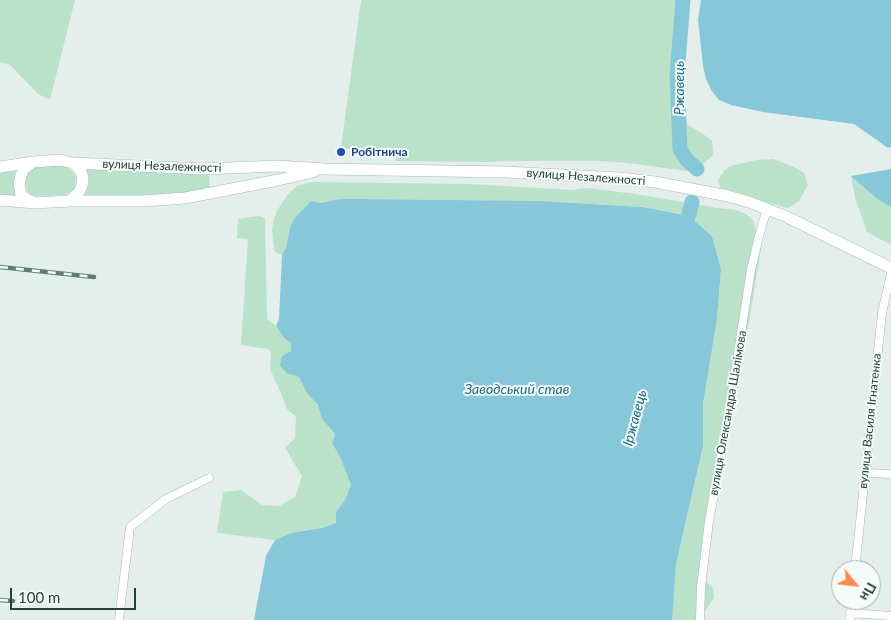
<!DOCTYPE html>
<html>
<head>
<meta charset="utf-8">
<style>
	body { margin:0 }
	#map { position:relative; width:891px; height:620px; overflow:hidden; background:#e4efeb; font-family:Lato,sans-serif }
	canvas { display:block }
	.north { position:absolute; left:831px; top:560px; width:50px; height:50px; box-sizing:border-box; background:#f5fbf8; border:1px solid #a0b1ad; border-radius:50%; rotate:119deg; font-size:14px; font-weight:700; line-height:20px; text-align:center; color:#21433c }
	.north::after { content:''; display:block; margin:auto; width:18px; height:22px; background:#ff8752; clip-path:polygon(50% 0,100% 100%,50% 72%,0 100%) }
	.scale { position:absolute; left:10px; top:588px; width:126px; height:22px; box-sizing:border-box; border:2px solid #21433c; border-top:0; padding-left:6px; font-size:15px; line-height:18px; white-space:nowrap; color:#21433c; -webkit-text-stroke:4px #f5fbf8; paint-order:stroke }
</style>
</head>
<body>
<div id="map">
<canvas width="891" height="620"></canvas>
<div class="north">Пн</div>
<div class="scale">100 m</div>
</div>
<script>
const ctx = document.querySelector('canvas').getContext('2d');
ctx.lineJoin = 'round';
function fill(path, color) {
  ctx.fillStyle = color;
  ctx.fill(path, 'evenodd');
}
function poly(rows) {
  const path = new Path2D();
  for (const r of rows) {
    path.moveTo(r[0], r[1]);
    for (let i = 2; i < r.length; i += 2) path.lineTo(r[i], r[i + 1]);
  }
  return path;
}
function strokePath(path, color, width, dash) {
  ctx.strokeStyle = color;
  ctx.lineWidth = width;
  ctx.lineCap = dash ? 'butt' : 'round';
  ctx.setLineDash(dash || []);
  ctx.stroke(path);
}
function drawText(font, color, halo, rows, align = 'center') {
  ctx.font = font + ' Lato,sans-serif';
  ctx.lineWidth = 4;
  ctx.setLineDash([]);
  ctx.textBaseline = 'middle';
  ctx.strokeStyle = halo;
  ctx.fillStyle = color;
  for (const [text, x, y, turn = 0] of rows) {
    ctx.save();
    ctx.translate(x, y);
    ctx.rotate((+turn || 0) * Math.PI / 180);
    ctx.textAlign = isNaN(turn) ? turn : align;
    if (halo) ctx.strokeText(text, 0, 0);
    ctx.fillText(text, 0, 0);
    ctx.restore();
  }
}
fill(poly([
	[0,0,75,0,50,100,38,94,9,64,0,62],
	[361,0,680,0,677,47,678,85,678,114,688,125,702,133,712,141,713,155,694,172,628,163,601,161,496,161,495,162,395,161,395,157,381,157,341,147],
	[773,159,792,166,804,173,808,185,799,201,788,208,769,203,735,191,720,188,718,180,724,171,730,166,757,160],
	[36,165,53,165,67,167,73,172,76,178,74,191,69,194,65,195,36,196,31,195,27,190,25,182,25,176,30,170],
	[18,168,15,173,15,180,19,197,0,195,0,172],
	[84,168,209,172,210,187,183,193,82,198,87,190,89,182,88,175],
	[851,176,876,198,891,207,891,245,867,232,855,198],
	[312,182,470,184,572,190,587,188,635,194,718,208,736,210,746,214,753,220,757,235,762,242,738,390,728,390,707,523,704,578,713,589,714,598,699,620,672,620,672,606,676,564,703,446,703,404,717,319,721,269,712,236,689,216,643,207,540,201,364,199,339,199,321,203,290,228,286,248,282,255,275,252,273,241,272,229,274,218,278,209,289,193,297,186],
	[259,216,265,218,267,319,276,326,285,339,291,343,292,352,288,374,299,377,307,393,318,405,322,419,335,434,332,443,341,459,351,485,345,500,336,512,336,523,322,528,291,533,275,540,217,533,223,492,241,490,262,505,279,506,295,497,302,476,285,448,295,438,296,417,287,409,282,396,270,369,271,353,268,349,241,345,248,239,237,238,238,219]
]), '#bae2c8');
fill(poly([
	[701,0,891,0,891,147,888,148,854,124,763,112,731,105,719,100,711,90,706,79,703,66,698,20],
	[891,169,891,207,876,198,851,176],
	[339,199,364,199,540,201,643,207,689,216,712,236,721,269,717,319,703,404,703,446,676,564,672,620,254,620,266,556,275,540,291,533,322,528,336,523,336,512,345,500,351,485,341,459,332,443,335,434,322,419,318,405,307,393,299,377,288,374,280,366,282,356,291,351,291,343,285,339,276,326,279,319,282,255,286,248,290,228,294,219,311,201,321,203]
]), '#86c8da');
strokePath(poly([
	[683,0,677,75,680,149,687,160,697,169],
	[684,234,692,202]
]), '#86c8da', 15);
const minor = poly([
	[865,473,891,474],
	[855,570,882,313,891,274],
	[850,613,891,616],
	[119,620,130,527,166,499,209,478],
	[700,620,701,587,709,521,726,429,751,270,759,236,767,209],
	[850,620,852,600]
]);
const secondary = poly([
	[0,167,34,162,60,160,73,163,203,169,278,166,324,169,505,172,620,178,655,182,728,196,749,202,787,217,891,268],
	[0,200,34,203,70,201,144,201,185,198,278,180,313,172],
	[70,201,79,192,82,186,83,178,81,171,73,163],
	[32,202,26,199,21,194,19,184,21,175,24,169,33,162]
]);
strokePath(minor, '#a6b8b3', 9);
strokePath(secondary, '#a1bcb4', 12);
strokePath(minor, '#fff', 8);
strokePath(secondary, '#fff', 11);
const rail = poly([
	[0,267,94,277],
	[0,600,13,601]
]);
strokePath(rail, '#5b7f77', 4.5);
strokePath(rail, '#f5fbf8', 2.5, [8]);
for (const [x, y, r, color] of [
	[341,152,5,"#1a4fb4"]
]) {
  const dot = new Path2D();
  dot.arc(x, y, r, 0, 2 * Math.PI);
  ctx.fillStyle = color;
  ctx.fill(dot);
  strokePath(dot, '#f5fbf8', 2);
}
drawText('bold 12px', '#164399', '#f5fbf8', [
	["Робітнича",351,152]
], 'left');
drawText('12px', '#21433c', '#f5fbf8', [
	["вулиця Незалежності",162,166,2],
	["вулиця Незалежності",586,177,4],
	["вулиця Олександра Шалімова",728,413,-80],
	["вулиця Василя Ігнатенка",870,421,-84]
]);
drawText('italic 14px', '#136d87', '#f5fbf8', [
	["Ржавець",679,88,-90],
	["Заводський став",517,389],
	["Іржавець",635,418,-75]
]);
</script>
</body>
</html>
